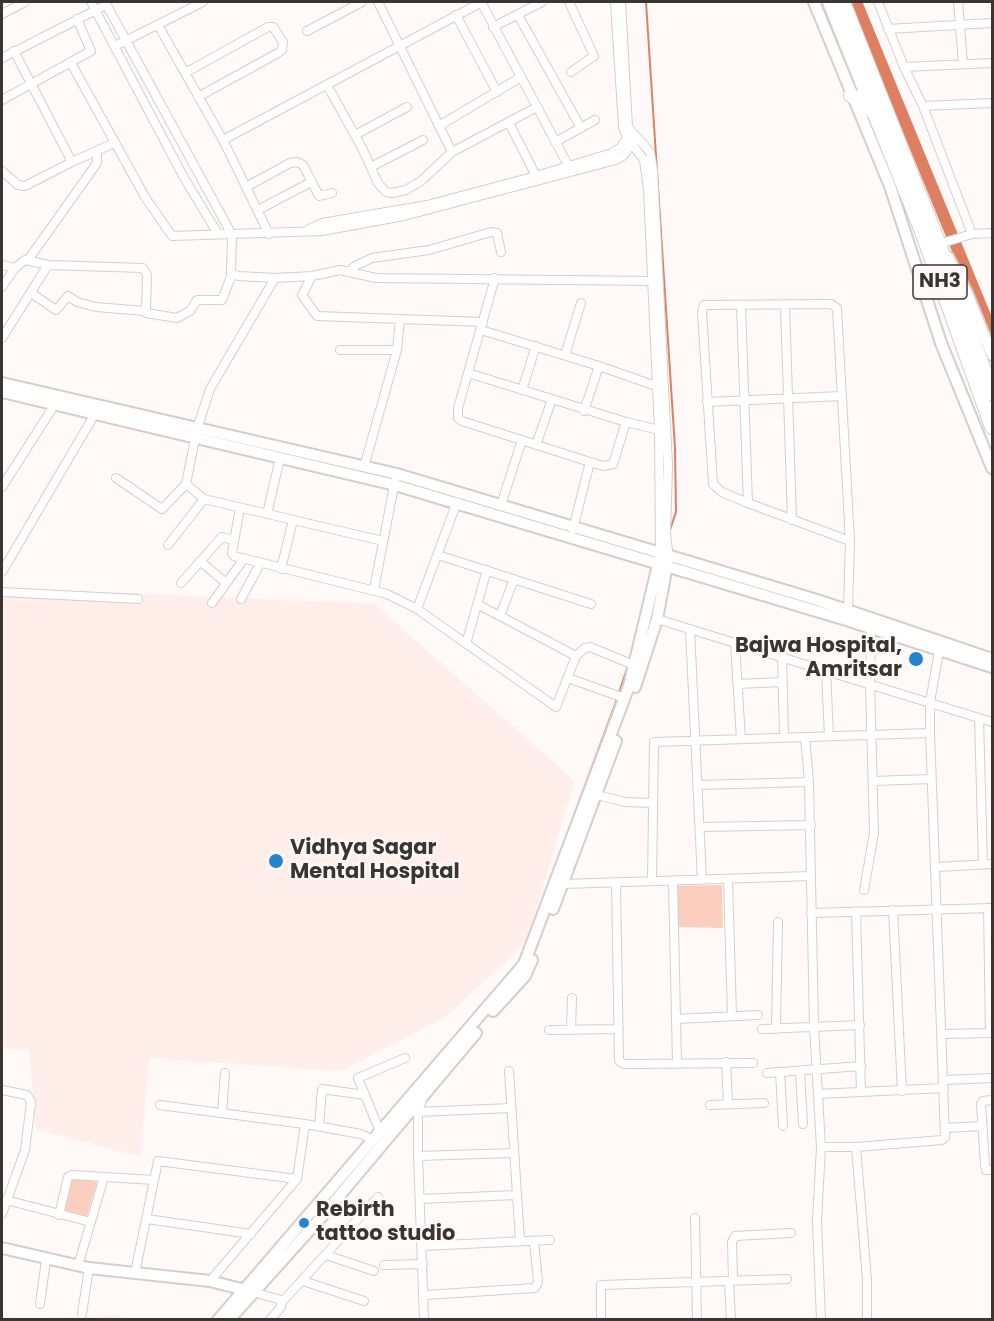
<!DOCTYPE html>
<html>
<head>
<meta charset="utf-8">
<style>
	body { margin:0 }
	#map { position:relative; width:994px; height:1321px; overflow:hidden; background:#fffaf8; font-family:Poppins,sans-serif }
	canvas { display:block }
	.frame { position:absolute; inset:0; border:3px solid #383534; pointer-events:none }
</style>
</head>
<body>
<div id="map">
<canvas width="994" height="1321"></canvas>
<div class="frame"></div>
</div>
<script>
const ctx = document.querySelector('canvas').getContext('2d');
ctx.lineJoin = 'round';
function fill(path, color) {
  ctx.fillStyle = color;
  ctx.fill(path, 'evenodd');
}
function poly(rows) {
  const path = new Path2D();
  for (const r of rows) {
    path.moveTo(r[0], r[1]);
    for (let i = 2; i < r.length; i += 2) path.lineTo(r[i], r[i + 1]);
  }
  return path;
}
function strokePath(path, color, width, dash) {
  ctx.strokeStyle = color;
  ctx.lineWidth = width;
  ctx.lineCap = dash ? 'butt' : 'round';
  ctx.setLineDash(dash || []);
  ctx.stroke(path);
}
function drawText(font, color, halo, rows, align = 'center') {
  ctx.font = font + ' Poppins,sans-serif';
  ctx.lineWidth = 5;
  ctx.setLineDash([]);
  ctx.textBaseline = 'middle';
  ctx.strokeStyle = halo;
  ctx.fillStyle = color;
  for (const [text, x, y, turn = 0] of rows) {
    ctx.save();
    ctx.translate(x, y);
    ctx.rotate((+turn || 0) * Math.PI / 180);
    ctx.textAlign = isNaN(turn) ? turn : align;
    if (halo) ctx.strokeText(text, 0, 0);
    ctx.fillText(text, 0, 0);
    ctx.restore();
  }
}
fill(poly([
	[2,588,374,604,575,781,526,942,447,1016,341,1071,149,1058,141,1157,36,1129,29,1050,2,1048],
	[121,1315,121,1319,2,1320,2,1316,19,1319]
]), '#ffeee9');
fill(poly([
	[722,885,723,928,673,927,672,886],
	[72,1177,97,1182,86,1219,62,1211]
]), '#fbcec0');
strokePath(poly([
	[646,2,675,448,676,512,669,533],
	[619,693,631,656],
	[546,891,617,699]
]), '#de7f62', 2);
strokePath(poly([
	[856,2,992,333]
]), '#de7f62', 12);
const street = poly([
	[91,2,183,176,218,234],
	[105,2,232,235,231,273,238,276,275,278],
	[378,2,452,152],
	[481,2,568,165],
	[569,2,594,56,571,72],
	[615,2,623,127,627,138,644,160,648,189,659,430,660,555],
	[621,2,628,127,650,152,653,170,668,465,666,535,669,557],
	[878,2,904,67,923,106,972,234],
	[958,2,963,64],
	[2,14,25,2],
	[456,15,497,92],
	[518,15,581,128],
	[158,25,223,140,269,234],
	[493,27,542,2],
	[888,29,992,23],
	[307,31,362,2],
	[115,46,203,2],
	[14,51,72,162,114,143],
	[2,58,106,5],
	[71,63,145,197,172,236,322,231,404,216,616,160,623,156,636,138],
	[904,67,992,63],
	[185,73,268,27,273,27,283,42,282,50,278,53,198,97],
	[327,85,362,148,378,183,386,192,392,193,406,190,421,181,452,152,537,107],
	[2,100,91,51,77,19],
	[923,106,992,103],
	[509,123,536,176],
	[439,126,521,77],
	[355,135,407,107],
	[223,140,482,2],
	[555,142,595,120],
	[371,167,423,140],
	[2,171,18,185,25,186,72,162],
	[246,187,290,163,297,162,303,165,319,196,332,193],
	[258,210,311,182],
	[309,229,322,223,427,205,536,176,612,153,620,148,629,135],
	[939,244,972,234,992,233],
	[28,260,97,163,97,151],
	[2,265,15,268,25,260,48,265],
	[348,272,355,266,372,258,429,250,491,232,497,233,501,252],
	[312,276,302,295,317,316,400,319],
	[495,278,458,408,458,418,462,421,590,462,573,529],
	[2,287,15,268],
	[31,293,56,310,68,296,77,302,96,307,145,311],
	[741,305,748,503],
	[785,305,792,520],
	[481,330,599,366],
	[2,338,48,265,143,268,147,275,146,313,177,318,190,311,197,300,222,300,232,274],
	[340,350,397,350],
	[565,355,581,303],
	[468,373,626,422],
	[522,390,536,346],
	[707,402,841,396],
	[584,411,599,366,656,386],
	[536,445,552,399],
	[590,462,603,466,613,464,626,422,659,430],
	[364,467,397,350,400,319,483,322],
	[116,478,162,509,186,484],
	[2,487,57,401],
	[501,505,522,440],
	[240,508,232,553,234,556,387,594,417,609,556,707,576,656,585,648,590,647,634,665],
	[267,514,280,458],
	[383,541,204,499,186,484,197,429,210,389,275,278,312,276,340,270,376,278,653,281],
	[168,545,204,499],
	[438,555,591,604],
	[200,561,226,583],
	[281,569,293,520],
	[2,572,96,412],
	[181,583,222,537,234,540],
	[374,589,395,481],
	[2,592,138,599],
	[241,599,260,564],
	[212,603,243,560],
	[477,604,576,656],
	[417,609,457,502],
	[848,609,850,541,837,308,831,304,704,305,702,312,713,484,722,492,748,503,850,541],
	[500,616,514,579],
	[657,619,992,722],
	[690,630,702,880],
	[735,643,741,739],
	[466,644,487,570],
	[782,656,784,737],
	[826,670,829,736],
	[568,678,624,698],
	[738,684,781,682],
	[979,718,983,864],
	[805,737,809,782,814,1026,821,1147,817,1221,821,1320],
	[873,781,931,779],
	[698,785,809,782],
	[597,795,625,802,653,803],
	[701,827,811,825],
	[937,867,992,864],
	[728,879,732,1016],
	[652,880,654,742,930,733],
	[673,881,677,1064],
	[616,882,619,1061,624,1064,753,1063],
	[564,884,811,876],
	[864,890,874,833,870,684,871,625],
	[988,908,990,1033],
	[893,910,902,1091],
	[856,911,861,1092],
	[811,913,992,908],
	[676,1019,758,1015],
	[762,1029,860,1025],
	[776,1029,778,922],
	[549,1030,619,1029],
	[571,1030,572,998],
	[942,1034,992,1033],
	[726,1062,728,1104],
	[509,1071,520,1241],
	[800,1071,803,1124],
	[780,1072,783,1126],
	[767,1073,861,1066],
	[944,1080,992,1078],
	[2,1090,27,1095,31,1102,25,1150,2,1214],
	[818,1094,944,1088],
	[422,1100,418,1112,418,1156,424,1320],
	[992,1100,983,1101,981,1104,985,1165,986,1170,992,1170],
	[160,1105,305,1124,361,1134,373,1140],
	[710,1105,764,1103],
	[418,1112,511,1108],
	[222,1113,225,1073],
	[319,1126,322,1089,365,1095],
	[945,1128,982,1126],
	[380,1132,358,1078,405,1058],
	[821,1147,856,1147,942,1140,945,1137,930,733,930,702,940,646],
	[856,1147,867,1280,867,1320],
	[418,1156,514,1153],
	[420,1199,517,1195],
	[6,1200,91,1222],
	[59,1215,68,1177,72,1175,154,1180],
	[695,1218,697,1320],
	[147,1219,251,1234],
	[422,1246,550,1240],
	[326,1255,374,1271],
	[384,1265,423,1264],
	[78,1266,104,1177],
	[135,1273,158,1161,297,1179],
	[210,1281,297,1179,305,1124],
	[303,1281,364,1301],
	[729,1281,731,1320],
	[733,1281,732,1242,735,1236,791,1233],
	[253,1292,281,1300,281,1307,270,1320],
	[425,1295,535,1288,538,1282,534,1241],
	[282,1302,378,1197],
	[40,1304,46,1260],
	[82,1314,89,1268],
	[601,1320,601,1285,787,1279]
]);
const secondary = poly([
	[814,2,890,186,941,343,992,468],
	[948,257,967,293,992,355],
	[2,383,397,474,817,600,992,659],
	[2,392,395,485,843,619,992,667],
	[635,687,657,619,668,560],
	[553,909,616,741],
	[493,1011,525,976,532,960],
	[2,1248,89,1268,210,1281,249,1291],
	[218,1320,524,964,629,686,660,557],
	[229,1320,324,1214,476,1033]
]);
const highway = poly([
	[830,2,921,229,992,427],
	[843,2,939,244,992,393],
	[851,95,873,112]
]);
strokePath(street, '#d5cecb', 10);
strokePath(secondary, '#d5cecb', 14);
strokePath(highway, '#d5cecb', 16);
strokePath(street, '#fff', 8);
strokePath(secondary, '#fff', 10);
strokePath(highway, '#fff', 14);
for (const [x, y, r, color] of [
	[916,659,8,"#2484d0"],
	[276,861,8,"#2484d0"],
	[304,1223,6,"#2484d0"]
]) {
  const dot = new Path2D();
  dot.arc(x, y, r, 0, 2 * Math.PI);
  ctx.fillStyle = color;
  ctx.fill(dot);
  strokePath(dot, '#fffaf8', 2);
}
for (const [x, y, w] of [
	[940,282,54]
]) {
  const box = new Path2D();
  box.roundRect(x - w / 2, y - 17, w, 34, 4.5);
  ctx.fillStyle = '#fffaf8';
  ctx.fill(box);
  strokePath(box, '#383534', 1.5);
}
drawText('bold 20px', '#383534', null, [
	["NH3",940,282]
]);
drawText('bold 21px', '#383534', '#fffaf8', [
	["Bajwa Hospital,",902,647,"right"],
	["Amritsar",902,671,"right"],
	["Vidhya Sagar",290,849],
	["Mental Hospital",290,873],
	["Rebirth",316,1211],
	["tattoo studio",316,1235]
], 'left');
</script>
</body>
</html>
